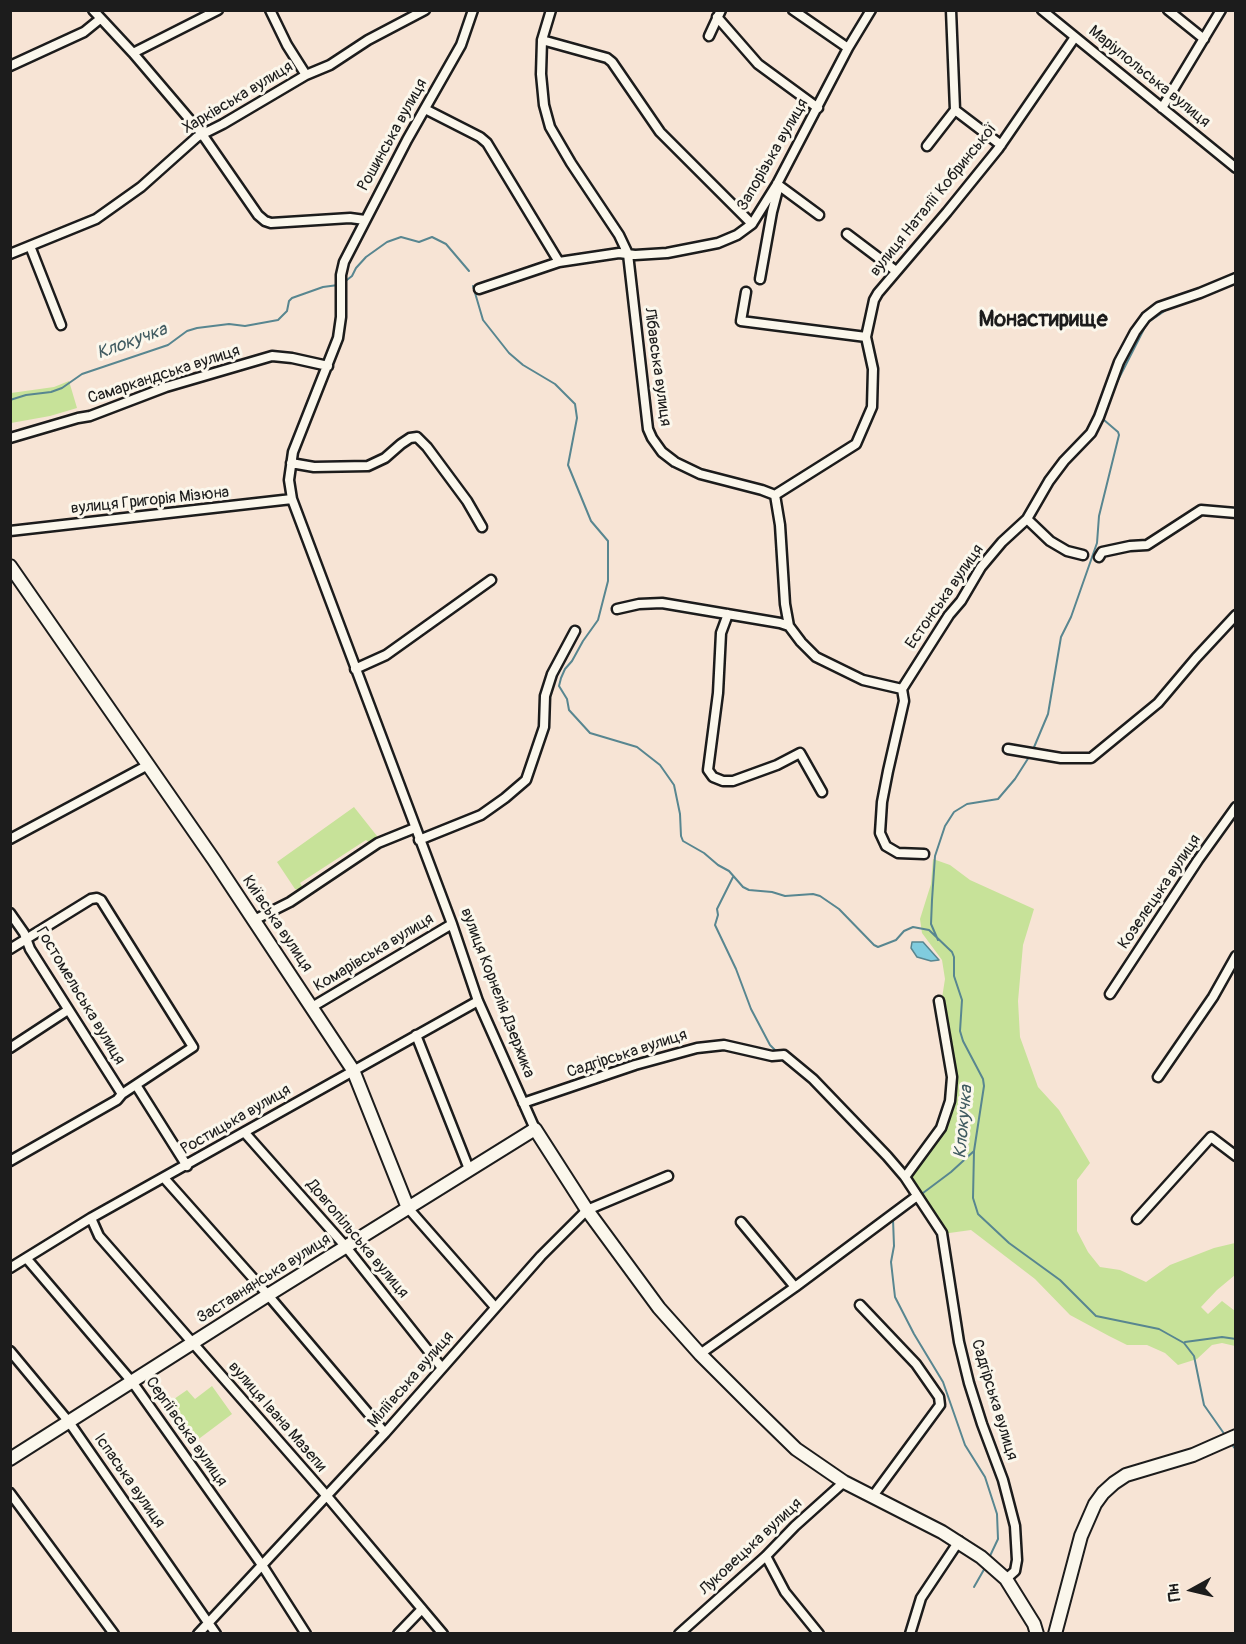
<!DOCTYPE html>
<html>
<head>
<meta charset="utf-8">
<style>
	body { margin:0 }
	#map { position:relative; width:1246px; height:1644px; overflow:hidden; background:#f7e4d5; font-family:Pangolin,sans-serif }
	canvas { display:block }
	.frame { position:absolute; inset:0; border:12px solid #1c1c1c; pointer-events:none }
	.north { position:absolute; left:1162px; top:1560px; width:60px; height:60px; -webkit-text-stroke:4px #fbf7ec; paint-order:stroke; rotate:262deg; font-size:16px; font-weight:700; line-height:24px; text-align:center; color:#1c1c1c }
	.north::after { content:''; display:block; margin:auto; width:21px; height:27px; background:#1c1c1c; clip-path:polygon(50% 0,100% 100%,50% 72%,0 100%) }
</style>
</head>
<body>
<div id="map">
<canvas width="1246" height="1644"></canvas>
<div class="frame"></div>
<div class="north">Пн</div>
</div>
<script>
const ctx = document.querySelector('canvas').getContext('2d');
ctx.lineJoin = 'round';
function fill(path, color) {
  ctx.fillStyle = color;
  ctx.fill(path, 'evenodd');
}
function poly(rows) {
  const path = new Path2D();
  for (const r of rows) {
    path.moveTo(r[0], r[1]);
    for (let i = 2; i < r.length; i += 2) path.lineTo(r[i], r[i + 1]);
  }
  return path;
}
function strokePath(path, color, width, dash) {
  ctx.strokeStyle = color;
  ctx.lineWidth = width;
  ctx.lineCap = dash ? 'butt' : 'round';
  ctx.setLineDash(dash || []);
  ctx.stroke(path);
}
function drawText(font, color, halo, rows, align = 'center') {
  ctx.font = font + ' Pangolin,sans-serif';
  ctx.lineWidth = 6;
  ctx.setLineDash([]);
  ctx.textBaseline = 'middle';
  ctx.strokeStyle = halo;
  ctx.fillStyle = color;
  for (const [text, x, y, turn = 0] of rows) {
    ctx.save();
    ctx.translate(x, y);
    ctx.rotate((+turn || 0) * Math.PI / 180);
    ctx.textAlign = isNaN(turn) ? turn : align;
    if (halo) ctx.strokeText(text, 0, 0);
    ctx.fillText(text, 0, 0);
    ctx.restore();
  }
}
fill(poly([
	[69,381,77,408,50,416,11,423,11,393,54,387],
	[354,807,377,836,377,840,371,844,366,840,300,883,303,888,298,890,295,889,277,862],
	[933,859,950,865,970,880,1034,909,1023,945,1018,1001,1020,1037,1038,1087,1059,1110,1090,1163,1077,1180,1077,1231,1088,1252,1100,1267,1120,1270,1146,1282,1170,1265,1214,1248,1235,1243,1235,1275,1217,1290,1201,1307,1208,1314,1222,1301,1235,1311,1235,1346,1222,1343,1212,1345,1197,1359,1178,1365,1165,1353,1147,1345,1127,1345,1109,1336,1070,1315,1035,1279,971,1230,942,1234,904,1177,940,1128,952,1077,938,1000,942,998,945,979,942,960,922,933,920,919,931,884],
	[212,1386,232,1414,192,1444,164,1406,187,1390,195,1399]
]), '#c7e299');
const water = poly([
	[912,942,923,942,939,960,931,961,917,957,911,948,912,942]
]);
fill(water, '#80ccde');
strokePath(water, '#588690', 1.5);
strokePath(poly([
	[343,283,352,276,356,268,366,257,387,242,401,237,419,242,432,237,446,244,469,271],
	[473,286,483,320,509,353,523,365,555,384,575,404,577,418,568,465,591,521,608,541,608,581,598,620,583,641,572,661,565,669,561,678,559,686,567,699,569,710,590,733,637,747,660,765,674,785,680,814,681,836,683,841,704,853,718,865,729,871,743,887,749,890,772,892,785,896,813,894,820,896,839,909,874,945,878,947,896,940,904,931,913,927,929,930,952,952,954,957,954,976,962,1000,960,1031,963,1041,983,1079,984,1086,974,1151,973,1198,978,1214,1009,1243,1060,1280,1096,1316,1159,1329,1184,1343,1194,1356,1204,1405,1225,1435],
	[1205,295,1222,288],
	[1113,390,1147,323,1169,308],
	[10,400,26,395,51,392,62,388,82,374,168,345,187,331,197,328,229,324,245,326,278,320,287,311,289,301,292,298,323,287,338,285],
	[1032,752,1048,714,1061,637,1071,617,1097,543,1099,516,1119,435,1118,432,1104,420,1103,415],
	[733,877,717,909,718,915,715,925,736,969,751,1009,770,1045,776,1051],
	[938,940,931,924,932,900,935,856,945,826,954,812,967,804,998,799,1015,779,1029,757],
	[923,1193,951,1172,974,1151],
	[893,1219,894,1246,891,1262,895,1297,914,1334,943,1382,965,1445,985,1477,997,1514,998,1539,989,1558],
	[1185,1342,1222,1337,1236,1339],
	[1230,1442,1236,1450],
	[974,1587,986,1566]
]), '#588690', 2);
const street = poly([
	[93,10,133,53,202,134,258,215,265,221,271,223,350,218,365,220],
	[270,10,287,45,306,75],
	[473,10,461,45,407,140,344,262,341,275,341,317,338,338,293,452,289,480,292,499,452,924,478,1001,535,1129],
	[551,10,542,40,541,74,544,105,550,127,571,163,619,235,628,254,648,429,652,438,662,452,675,462,700,474,762,490,775,495,780,525,785,604,789,626,801,642,816,657,863,680,902,689],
	[793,10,848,48],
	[1042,10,1236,168],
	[1168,10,1204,39],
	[717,17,758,64,818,108],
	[709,36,721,10],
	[542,40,607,58,612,62,660,132,752,224],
	[133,53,218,10],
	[10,66,84,32,100,19],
	[1162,108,1221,10],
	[425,109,480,137,487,143,559,262],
	[955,110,1001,145],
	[927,146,955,110,951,10],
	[777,184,819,215],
	[847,234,896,271],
	[30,246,61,325],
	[10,254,96,219,141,187,197,137,223,124,306,75,330,65,368,40,425,10],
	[760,279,772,212,778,189,777,184],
	[479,289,559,262,619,253,635,255,667,253,718,243,737,235,752,224,777,184,848,48,871,10],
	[746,292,741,321,866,337],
	[10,438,78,418,90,416,166,387,272,356,292,358,328,366],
	[291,463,314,467,368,466,385,458,401,444,410,438,417,437,427,447,467,501,482,527],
	[775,495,856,444,872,407,873,369,866,337,874,300,878,293,947,212,998,149,1075,37],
	[1027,519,1050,541,1067,551,1083,555],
	[10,531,292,499],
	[1099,557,1102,552,1130,546,1147,545,1201,510,1236,513],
	[617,609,639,604,662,603,780,623,789,626],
	[728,614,721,633,718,693,708,770,713,777,723,781,733,781,777,765,800,753,822,792],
	[355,669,386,655,491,580],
	[1008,749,1061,758,1091,758,1158,703,1196,658,1236,615],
	[10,839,148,765],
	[419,840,481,815,505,798,526,780,544,727,545,696,552,674,575,631],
	[924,854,898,853,886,846,880,833,882,802,888,771,904,701,902,689,949,615,961,601,981,567,1002,542,1027,519,1049,481,1064,461,1091,433,1099,417,1119,362,1135,332,1146,317,1159,307,1200,293,1236,278],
	[10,913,24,933,30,949,122,1094],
	[254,920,290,902,378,843,415,828],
	[10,949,91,899,97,898,101,900,193,1047,122,1094,117,1100,10,1161],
	[1110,994,1198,860,1236,807],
	[312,1007,452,924],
	[416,1035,469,1169],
	[10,1048,68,1010],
	[1158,1077,1213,997,1236,956],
	[136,1085,187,1166],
	[523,1103,635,1065,697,1048,724,1045,772,1056,784,1055,813,1079,887,1156,905,1177,942,1233,959,1342,969,1383,982,1424,1003,1480,1015,1526,1017,1560,1015,1571,1006,1579],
	[245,1133,346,1247,442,1368],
	[905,1177,941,1128,950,1101,952,1077,939,1001],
	[164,1178,268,1295,385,1433],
	[408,1208,495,1307],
	[91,1218,99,1236,326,1495,443,1634],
	[1137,1219,1211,1137,1236,1156],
	[27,1259,133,1383,262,1565,306,1634],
	[10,1268,91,1218,478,1001],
	[795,1287,917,1196],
	[860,1305,916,1364,939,1397,940,1405,873,1496],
	[10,1351,69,1422,216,1634],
	[700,1354,795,1287,741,1222],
	[10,1493,114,1634],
	[766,1556,785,1592,819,1634],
	[198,1634,385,1433,541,1256,587,1210,668,1176],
	[398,1634,422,1609],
	[679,1634,766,1556,795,1526,844,1482],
	[910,1634,921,1598,959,1541]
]);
const secondary = poly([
	[10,566,214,860,347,1061,353,1070,408,1208],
	[10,1459,268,1295,535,1129,587,1210,659,1308,700,1354,754,1408,796,1449,844,1482,942,1532,981,1557,1006,1579,1034,1624,1037,1634],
	[1055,1634,1081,1536,1095,1504,1103,1493,1114,1483,1126,1475,1193,1455,1236,1436]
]);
strokePath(street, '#1c1c1c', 13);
strokePath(secondary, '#1c1c1c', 16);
strokePath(street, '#fbf7ec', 8);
strokePath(secondary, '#fbf7ec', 12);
drawText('16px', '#1c1c1c', '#fbf7ec', [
	["Маріупольська вулиця",1149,77,39],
	["Харківська вулиця",238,98,-31],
	["Рошинська вулиця",393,135,-61],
	["Запорізька вулиця",773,155,-60],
	["вулиця Наталії Кобринської",934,200,-51],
	["Лібавська вулиця",657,367,82],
	["Самаркандська вулиця",164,375,-18],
	["вулиця Григорія Мізюна",150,501,-6],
	["Естонська вулиця",945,597,-55],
	["Козелецька вулиця",1160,892,-56],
	["Київська вулиця",277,924,56],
	["Комарівська вулиця",374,953,-31],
	["вулиця Корнелія Дзержика",497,993,69],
	["Гостомельська вулиця",80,996,59],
	["Садгірська вулиця",627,1054,-18],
	["Ростицька вулиця",236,1120,-30],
	["Довгопільська вулиця",357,1239,50],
	["Заставнянська вулиця",264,1279,-32],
	["Міліївська вулиця",411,1380,-49],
	["Садгірська вулиця",994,1400,73],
	["вулиця Івана Мазепи",277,1417,49],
	["Сергіївська вулиця",186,1432,55],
	["Іспаська вулиця",129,1481,55],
	["Луковецька вулиця",751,1547,-43]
]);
drawText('italic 18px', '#3f5a60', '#fbf7ec', [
	["Клокучка",132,342,-20],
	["Клокучка",964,1122,-85]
]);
drawText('bold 22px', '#1c1c1c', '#fbf7ec', [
	["Монастирище",1043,320]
]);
</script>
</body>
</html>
